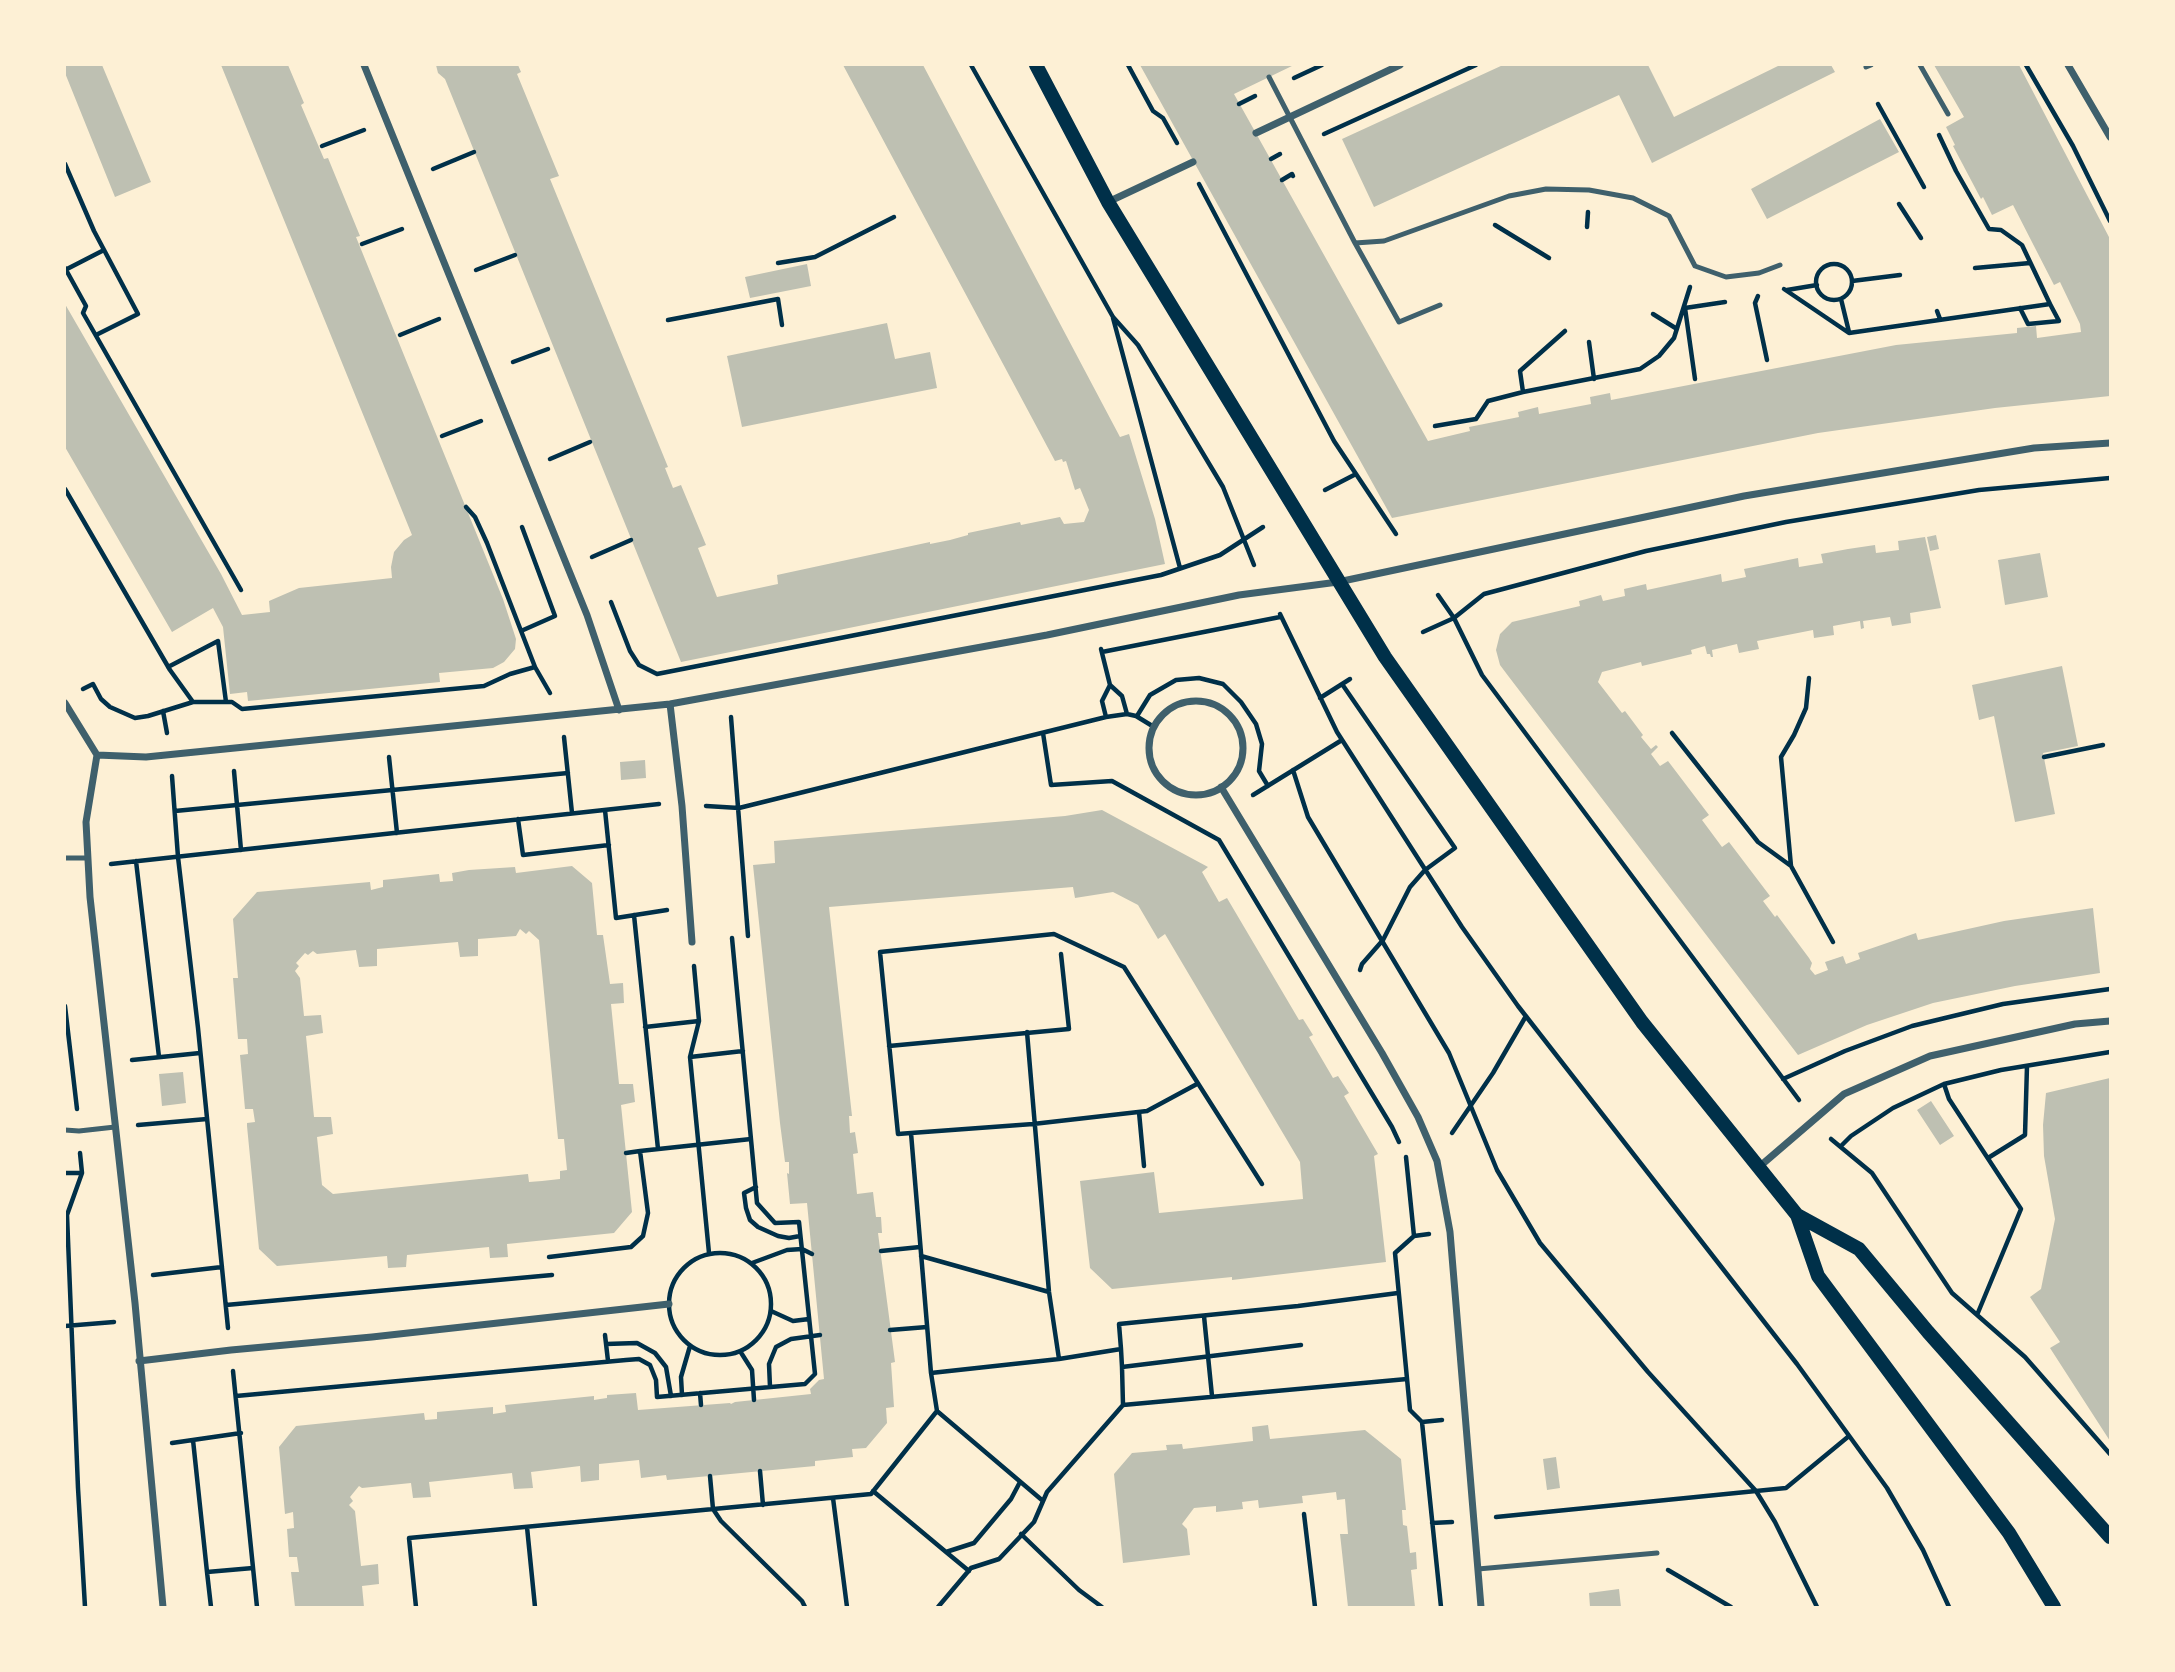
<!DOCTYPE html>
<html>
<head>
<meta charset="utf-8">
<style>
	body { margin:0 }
	#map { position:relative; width:2175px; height:1672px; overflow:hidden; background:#fdf0d5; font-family:"Space Grotesk",sans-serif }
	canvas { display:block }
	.frame { position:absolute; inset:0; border:66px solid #fdf0d5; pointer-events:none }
</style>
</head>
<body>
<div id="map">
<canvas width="2175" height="1672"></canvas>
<div class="frame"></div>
</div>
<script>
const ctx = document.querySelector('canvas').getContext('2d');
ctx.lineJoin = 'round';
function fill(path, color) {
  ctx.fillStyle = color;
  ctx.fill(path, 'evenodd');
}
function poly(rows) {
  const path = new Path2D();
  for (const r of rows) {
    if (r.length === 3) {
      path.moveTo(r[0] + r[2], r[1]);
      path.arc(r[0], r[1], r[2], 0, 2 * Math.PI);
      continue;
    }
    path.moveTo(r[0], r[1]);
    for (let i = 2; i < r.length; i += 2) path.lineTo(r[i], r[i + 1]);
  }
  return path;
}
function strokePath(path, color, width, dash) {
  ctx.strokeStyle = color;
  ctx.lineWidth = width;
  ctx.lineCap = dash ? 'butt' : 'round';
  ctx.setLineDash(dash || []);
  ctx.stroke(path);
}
fill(poly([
	[65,65,102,65,151,182,115,197,65,73],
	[221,65,288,65,304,103,301,105,324,159,328,158,360,236,356,237,503,599,516,639,515,649,504,662,493,668,439,673,440,682,248,701,247,692,230,694,223,627,213,608,172,632,65,447,65,304,221,574,242,615,270,612,269,601,299,588,392,578,391,567,394,552,404,540,412,535],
	[436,65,518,65,521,72,517,74,559,176,550,179,668,467,665,468,673,488,681,485,706,545,698,548,717,597,778,584,777,575,930,542,930,544,950,540,968,535,968,533,1020,522,1021,525,1060,517,1064,524,1084,522,1089,510,1080,488,1075,490,1066,461,1063,462,1062,459,1055,461,843,65,923,65,1120,437,1129,434,1155,519,1165,564,681,662,445,79,438,73],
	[1140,65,1294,65,1234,94,1428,441,1470,431,1469,427,1519,417,1518,412,1538,407,1539,414,1591,404,1590,397,1610,393,1611,400,1896,345,2017,333,2017,328,2036,326,2037,338,2081,332,2080,324,2060,282,2054,285,2013,205,1992,215,1983,197,1981,199,1953,146,1955,145,1946,127,1964,117,1934,65,2019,65,2110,239,2110,396,1995,408,1818,433,1392,518],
	[1503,65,1648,65,1674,117,1780,65,1831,65,1835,72,1652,163,1619,95,1374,207,1342,139],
	[1880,119,1899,152,1767,219,1751,189],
	[807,264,811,286,750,298,745,277],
	[887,323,895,359,930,352,937,388,742,427,727,356],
	[1936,535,1939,549,1930,551,1927,537],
	[1925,537,1941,608,1910,613,1911,623,1892,626,1890,617,1863,621,1864,628,1861,629,1860,621,1833,626,1834,635,1814,638,1813,630,1757,641,1759,649,1739,653,1737,644,1712,650,1713,657,1711,657,1710,654,1707,654,1705,646,1691,650,1692,654,1642,666,1641,662,1602,672,1598,682,1622,713,1625,711,1643,735,1641,737,1651,749,1656,745,1658,747,1651,754,1660,766,1668,761,1709,815,1702,820,1722,847,1729,842,1770,896,1763,901,1775,917,1777,915,1809,958,1812,963,1810,969,1815,975,1828,970,1825,962,1843,956,1846,964,1860,959,1858,953,1916,933,1918,940,2004,921,2093,908,2100,973,2015,986,1933,1003,1867,1025,1798,1055,1509,677,1500,665,1496,650,1500,634,1512,622,1580,606,1579,601,1601,595,1603,601,1625,596,1624,589,1646,584,1647,590,1721,574,1722,582,1746,577,1744,569,1798,558,1799,567,1823,563,1821,554,1848,549,1875,545,1876,553,1899,550,1898,541],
	[2040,553,2048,597,2005,605,1998,560],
	[2062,666,2078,746,2043,753,2055,814,2015,822,1994,716,1979,720,1972,685],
	[645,760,646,778,621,780,620,762],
	[1102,810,1208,867,1202,872,1219,902,1227,898,1299,1020,1303,1019,1313,1035,1309,1037,1333,1078,1338,1076,1349,1093,1344,1096,1378,1154,1374,1156,1386,1262,1232,1280,1232,1277,1112,1289,1090,1268,1080,1181,1154,1172,1159,1213,1303,1199,1300,1162,1165,934,1158,939,1138,905,1113,892,1075,898,1073,887,829,907,852,1116,849,1116,850,1133,855,1132,858,1153,853,1154,857,1194,873,1192,876,1217,881,1217,882,1233,878,1233,895,1362,891,1363,894,1407,886,1408,887,1423,866,1448,852,1449,853,1457,815,1461,815,1466,667,1480,666,1475,641,1478,639,1460,599,1464,599,1480,581,1482,580,1466,531,1472,533,1488,514,1489,512,1473,429,1482,431,1497,413,1498,411,1483,362,1488,359,1486,350,1497,353,1501,349,1505,355,1511,361,1566,378,1564,379,1584,362,1586,364,1607,295,1607,291,1572,299,1572,297,1557,289,1557,287,1529,294,1528,293,1512,285,1514,279,1447,296,1426,424,1413,425,1420,437,1419,437,1412,493,1407,493,1414,506,1412,505,1405,594,1396,594,1400,600,1399,607,1398,607,1395,636,1393,638,1410,730,1403,731,1404,735,1402,811,1394,810,1389,819,1380,824,1379,807,1203,790,1204,787,1173,789,1174,789,1162,785,1162,780,1123,753,865,775,863,774,841,1065,816],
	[572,866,592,883,597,935,603,935,610,984,623,983,624,1003,611,1004,619,1084,633,1084,635,1102,621,1105,632,1212,614,1233,507,1244,508,1257,490,1258,489,1247,407,1255,406,1267,388,1268,387,1256,277,1266,259,1249,247,1126,247,1123,255,1122,253,1109,245,1109,240,1055,248,1054,247,1039,238,1039,233,978,238,978,233,919,257,892,370,882,371,890,383,887,383,880,439,874,440,882,453,881,452,873,469,870,515,867,516,873],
	[520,929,526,934,529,931,539,940,558,1139,564,1139,567,1170,560,1171,560,1179,542,1181,529,1182,528,1174,333,1194,322,1185,317,1137,333,1134,331,1117,314,1117,306,1036,323,1033,321,1015,304,1016,300,978,295,971,299,966,296,963,305,953,308,955,313,951,317,954,356,950,359,967,377,966,377,949,458,942,460,957,478,956,478,939,516,936],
	[183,1072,186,1103,162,1106,159,1074],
	[2110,1078,2110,1441,2050,1348,2060,1342,2030,1297,2041,1289,2055,1219,2044,1156,2043,1125,2046,1093],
	[1931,1101,1954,1136,1940,1145,1917,1110],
	[1268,1425,1270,1439,1365,1430,1401,1459,1406,1510,1402,1510,1403,1525,1407,1526,1410,1553,1416,1552,1417,1569,1411,1570,1415,1607,1348,1607,1340,1534,1348,1534,1345,1499,1337,1500,1336,1492,1302,1496,1303,1503,1259,1508,1258,1500,1242,1502,1243,1509,1216,1512,1216,1506,1194,1508,1182,1524,1187,1529,1190,1555,1123,1563,1114,1474,1132,1453,1167,1450,1166,1445,1182,1444,1183,1449,1253,1441,1252,1427],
	[1556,1457,1560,1488,1547,1490,1543,1459],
	[1619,1589,1621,1607,1590,1607,1589,1593]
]), '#bec0b2');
strokePath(poly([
	[971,65,1113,317,1138,345,1223,487,1254,565],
	[1128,65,1153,111,1163,118,1177,143],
	[2026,65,2073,146,2110,221],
	[1294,78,1322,65],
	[1239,104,1255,96],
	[1878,104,1924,187],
	[1324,134,1476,65],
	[322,146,364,130],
	[1271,159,1280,154],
	[65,164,94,231,138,314,96,335],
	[433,169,474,152],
	[1282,180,1292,174,1293,176],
	[1199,184,1334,441,1396,534],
	[1899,204,1921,238],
	[1495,225,1549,258],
	[1587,227,1588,212],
	[362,244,402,229],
	[778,263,815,257,894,217],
	[1834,282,18],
	[65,268,86,306,83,313,241,590],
	[1975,268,2030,263],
	[67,269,104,250],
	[476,270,515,255],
	[1852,281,1900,275],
	[1784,289,1849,333,2050,304,2022,245,2001,230,1989,229,1956,171,1939,135],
	[1787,290,1817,285],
	[1758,296,1755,303,1767,360],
	[1841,299,1849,332],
	[1685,308,1725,302],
	[1685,308,1695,379],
	[2020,308,2028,324,2059,321,2050,304],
	[1937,311,1940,319],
	[1653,314,1677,329],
	[1113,318,1180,568],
	[668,320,778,299,782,325],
	[1565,331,1520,371,1523,392,1640,369,1659,356,1674,338,1690,287],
	[400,335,439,319],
	[1589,342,1594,379],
	[513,362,548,349],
	[1435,426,1476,419,1488,401,1523,392],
	[442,436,481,421],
	[550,459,590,442],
	[65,489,170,670,193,702],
	[1325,490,1356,474],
	[592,557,631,540],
	[1438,595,1454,618,1482,675,1799,1100],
	[611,602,630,651,639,665,657,674,1161,575,1220,555,1263,527],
	[1280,614,1337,732,1462,927,1518,1006,1797,1364,1887,1488,1923,1550,1949,1607],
	[521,631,555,616,522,527],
	[1423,632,1454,618,1484,594,1646,551,1786,522,1979,490,2110,478],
	[1101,649,1110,685,1122,696,1127,714],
	[1102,652,1280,617],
	[168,667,218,641,226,702],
	[535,667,550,693],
	[1342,684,1455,848,1425,870,1410,887,1383,940,1362,964,1360,970],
	[83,689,93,684,101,699,110,707,135,718,148,716,193,702,232,702,242,709,484,686,510,674,535,667,487,543,475,517,466,507],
	[1320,698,1350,679],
	[163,711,167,733],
	[1137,716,1150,695,1176,680,1199,678,1223,684,1241,702,1256,724,1262,744,1259,771,1268,786],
	[731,717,748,936],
	[1106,717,1102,701,1110,685],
	[1043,733,1051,785,1112,781,1219,840,1392,1127,1399,1142],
	[1672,733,1758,842,1791,866,1833,942],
	[564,737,572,813],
	[389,757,397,833],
	[2044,757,2103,745],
	[1293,770,1308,817,1449,1053,1497,1170,1540,1243,1648,1372,1756,1491,1775,1522,1817,1607],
	[234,771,241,850],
	[172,776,178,857,198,1028,228,1328],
	[1253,795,1342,740],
	[706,806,739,808,1106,717,1127,714,1136,716,1154,727],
	[605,810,616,918,667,910],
	[175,811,568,773],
	[518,819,523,855,609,845],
	[136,861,159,1057],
	[111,864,659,804],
	[1791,866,1781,757,1794,735,1806,708,1809,678],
	[634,915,658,1149],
	[694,966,699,1021,690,1057,709,1253],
	[65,1006,77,1109],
	[645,1027,699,1021],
	[1027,1032,1049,1292,1059,1359,1121,1349,1122,1367,1301,1345],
	[889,1046,1069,1029,1061,954],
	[690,1057,743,1051],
	[132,1060,200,1053],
	[1783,1079,1845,1051,1912,1026,2003,1004,2110,989],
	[1944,1084,1949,1099,2021,1209,1977,1315],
	[1139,1112,1144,1166],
	[138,1125,207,1119],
	[911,1133,1033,1124,1147,1111,1197,1084],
	[1452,1133,1493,1073,1526,1016],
	[1831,1139,1872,1173,1952,1293,2025,1357,2110,1454],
	[1841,1146,1851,1136,1893,1108,1944,1084,2001,1070,2110,1052],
	[80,1153,82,1173,67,1215,78,1488,85,1607],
	[626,1153,640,1151],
	[1406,1157,1414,1236],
	[1988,1158,2025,1135,2027,1066],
	[65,1173,82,1173],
	[756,1187,744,1193,746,1208,750,1220,758,1227,778,1236,789,1238,800,1236],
	[1429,1234,1414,1236,1395,1253,1410,1410,1422,1422,1441,1607],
	[881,1251,920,1247],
	[720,1304,51],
	[921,1256,1049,1292],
	[549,1257,631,1247,643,1236,648,1213,640,1151,751,1139],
	[752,1263,787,1250,802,1249,812,1254],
	[153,1275,222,1267],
	[226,1305,552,1275],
	[771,1311,793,1321,809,1319],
	[1204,1316,1212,1396],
	[65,1326,114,1322],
	[890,1330,927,1327],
	[605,1335,608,1361],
	[606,1344,637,1343,655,1353,666,1367,671,1396],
	[1121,1349,1119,1324,1298,1306,1398,1293],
	[740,1351,752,1370,754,1400],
	[233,1371,257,1607],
	[931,1373,1059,1359],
	[770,1387,769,1364,776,1347,791,1339,820,1335],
	[700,1393,701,1405],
	[682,1395,681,1377,690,1346],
	[236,1396,626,1360,639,1359,650,1365,656,1380,657,1397,805,1384,815,1374,799,1222,775,1223,757,1203,732,938],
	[1123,1405,1407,1379],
	[937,1411,1043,1501],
	[1422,1422,1442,1420],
	[193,1440,207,1572,253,1568],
	[172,1443,241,1433],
	[760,1471,763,1505],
	[710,1476,713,1509,721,1521,802,1601,805,1607],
	[873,1491,946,1552,974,1543,1011,1499,1020,1482],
	[833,1498,847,1607],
	[1304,1514,1315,1607],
	[1496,1517,1786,1488,1849,1436],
	[1432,1523,1452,1522],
	[527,1527,535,1607],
	[1021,1534,1079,1590,1102,1607],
	[946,1552,969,1571],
	[1668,1570,1731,1607],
	[207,1572,211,1607],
	[416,1607,409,1538,871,1494,937,1411,931,1373,911,1133,898,1134,880,952,1054,934,1124,967,1262,1184],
	[938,1607,971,1568,999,1559,1034,1522,1047,1492,1123,1405,1122,1367]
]), '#003049', 4.5);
strokePath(poly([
	[1920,65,1948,114],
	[1866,67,1871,65],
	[1269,77,1355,243,1384,241,1509,196,1546,189,1589,190,1633,198,1669,216,1695,266,1726,277,1759,273,1780,265],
	[1355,243,1399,322,1440,305],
	[65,858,88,858],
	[65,1130,79,1131,115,1127],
	[1478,1569,1657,1553]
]), '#3f606c', 5);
strokePath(poly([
	[364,65,587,615,619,710],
	[2068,65,2110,137],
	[1256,133,1400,65],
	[1108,202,1193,162],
	[1196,748,47],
	[65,703,97,755,86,822,90,897,135,1303,163,1607],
	[670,704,682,806,692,942],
	[97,755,146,757,670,704,1047,635,1239,595,1338,582,1744,496,2034,448,2110,443],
	[1221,787,1382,1053,1418,1117,1437,1161,1450,1232,1481,1607],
	[1759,1167,1844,1094,1930,1056,2075,1024,2110,1021],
	[139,1361,231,1350,372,1337,669,1304]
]), '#3f606c', 7);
strokePath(poly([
	[1036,65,1108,202,1385,657,1642,1022,1797,1215,1818,1276,2009,1533,2054,1607],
	[1797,1215,1859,1249,1928,1332,2110,1537]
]), '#003049', 14);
</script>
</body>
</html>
